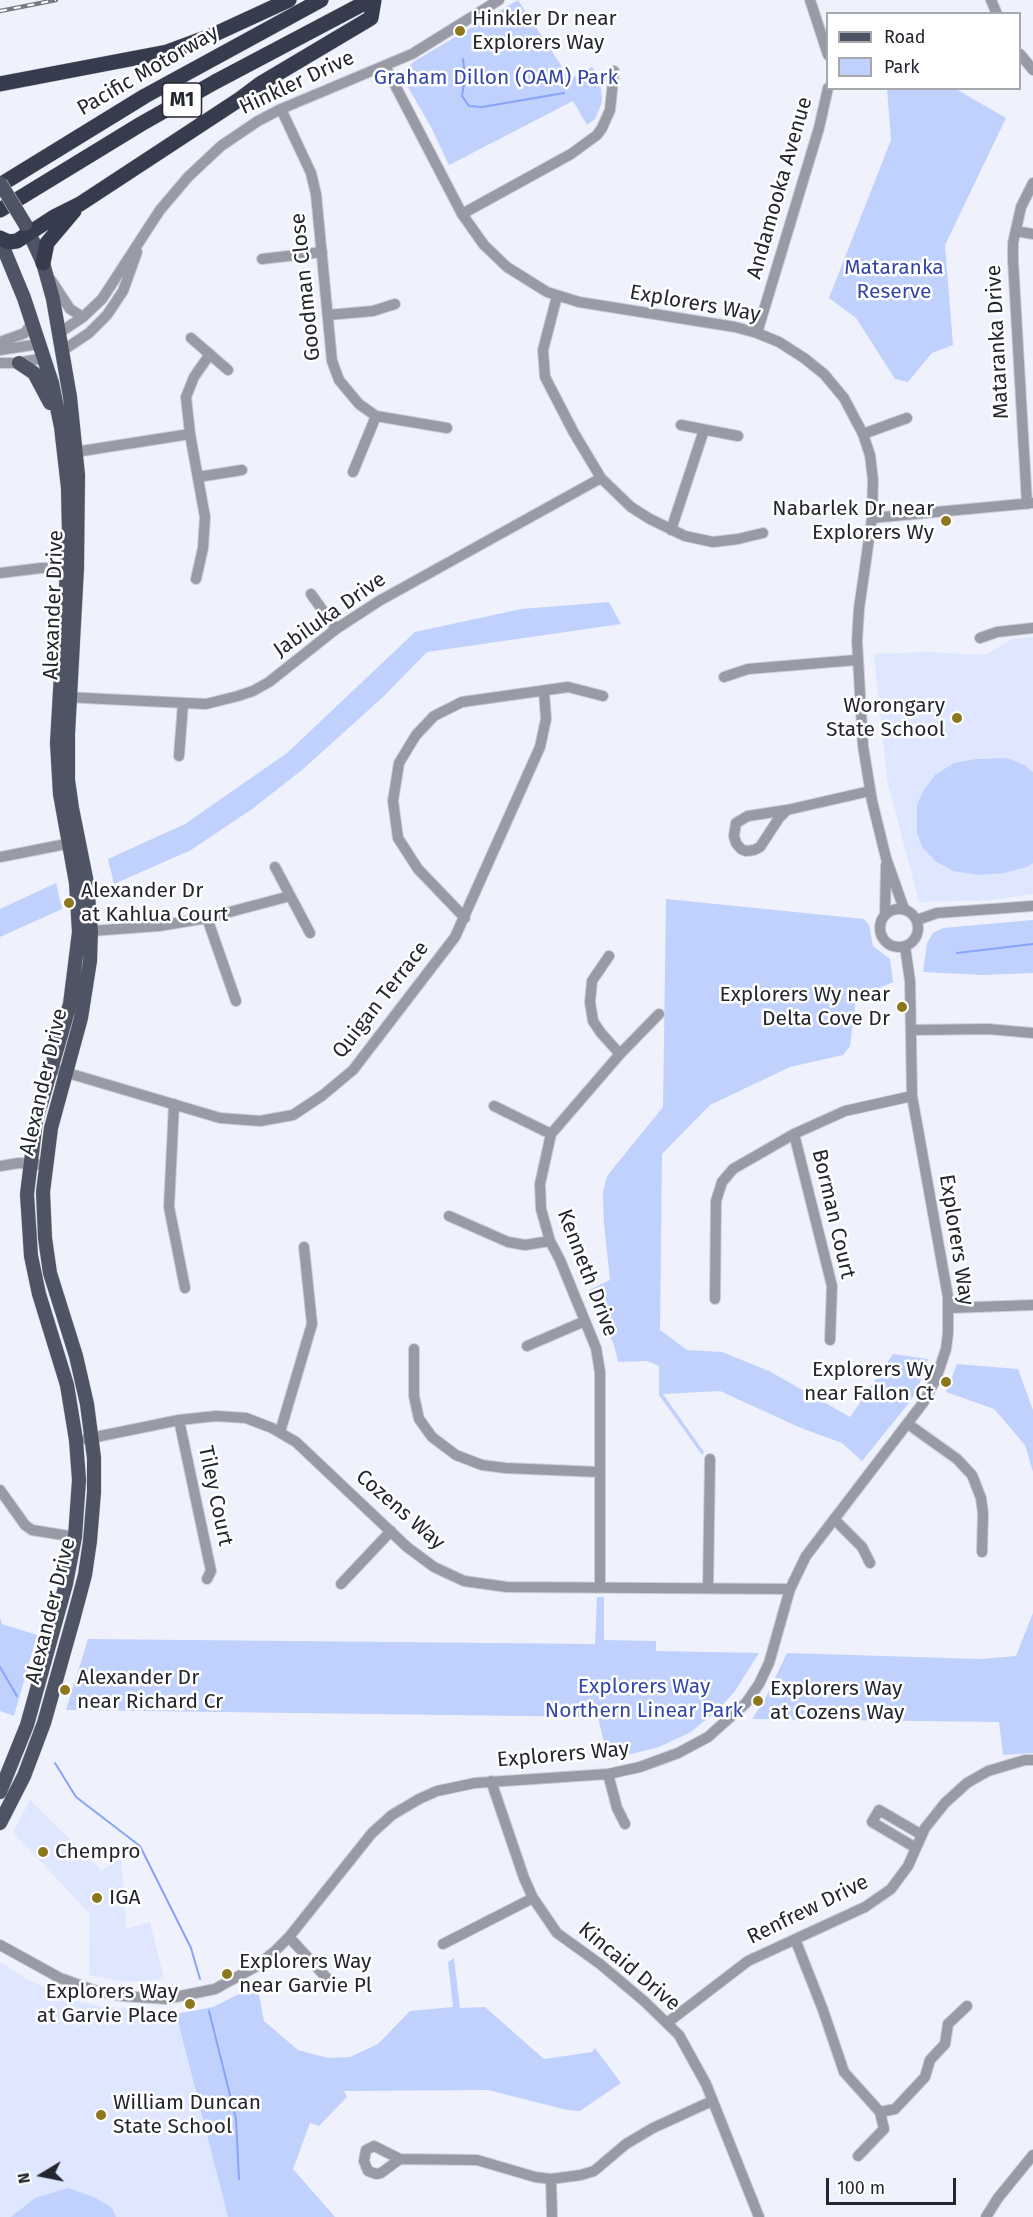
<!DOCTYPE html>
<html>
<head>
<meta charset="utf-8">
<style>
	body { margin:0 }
	#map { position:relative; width:1033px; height:2217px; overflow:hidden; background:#eff2fc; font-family:"Fira Sans",sans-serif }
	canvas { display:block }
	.legend { position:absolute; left:826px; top:12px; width:195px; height:78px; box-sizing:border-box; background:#fff; border:2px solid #a7a8ab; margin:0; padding:8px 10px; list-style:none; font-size:18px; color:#23262e }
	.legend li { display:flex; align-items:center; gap:12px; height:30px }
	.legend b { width:30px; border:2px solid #a7a8ab }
	.north { position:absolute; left:12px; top:2145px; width:60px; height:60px; -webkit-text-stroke:4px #fff; paint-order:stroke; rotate:260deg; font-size:16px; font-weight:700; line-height:24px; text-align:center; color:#23262e }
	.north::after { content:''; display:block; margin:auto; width:21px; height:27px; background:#23262e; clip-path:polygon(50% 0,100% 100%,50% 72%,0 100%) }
	.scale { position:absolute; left:826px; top:2178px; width:130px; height:27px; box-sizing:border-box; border:3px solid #23262e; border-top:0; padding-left:8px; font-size:18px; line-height:21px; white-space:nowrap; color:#23262e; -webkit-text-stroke:4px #fff; paint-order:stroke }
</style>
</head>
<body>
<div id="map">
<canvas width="1033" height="2217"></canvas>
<ul class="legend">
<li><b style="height:8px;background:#4f5465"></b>Road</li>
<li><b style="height:16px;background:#c0d1fe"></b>Park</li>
</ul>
<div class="north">N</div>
<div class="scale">100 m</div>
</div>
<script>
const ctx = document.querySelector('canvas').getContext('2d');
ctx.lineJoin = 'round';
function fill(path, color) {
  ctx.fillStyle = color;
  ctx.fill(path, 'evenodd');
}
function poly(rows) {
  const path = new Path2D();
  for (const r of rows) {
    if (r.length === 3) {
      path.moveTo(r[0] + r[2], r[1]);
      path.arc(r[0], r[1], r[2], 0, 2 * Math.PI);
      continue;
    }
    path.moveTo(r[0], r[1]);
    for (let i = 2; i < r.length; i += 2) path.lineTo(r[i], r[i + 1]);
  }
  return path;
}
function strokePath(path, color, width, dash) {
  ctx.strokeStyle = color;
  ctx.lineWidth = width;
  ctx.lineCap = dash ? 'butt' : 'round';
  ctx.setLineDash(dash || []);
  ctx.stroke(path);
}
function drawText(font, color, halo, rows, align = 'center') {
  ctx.font = font + ' "Fira Sans",sans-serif';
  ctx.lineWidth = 5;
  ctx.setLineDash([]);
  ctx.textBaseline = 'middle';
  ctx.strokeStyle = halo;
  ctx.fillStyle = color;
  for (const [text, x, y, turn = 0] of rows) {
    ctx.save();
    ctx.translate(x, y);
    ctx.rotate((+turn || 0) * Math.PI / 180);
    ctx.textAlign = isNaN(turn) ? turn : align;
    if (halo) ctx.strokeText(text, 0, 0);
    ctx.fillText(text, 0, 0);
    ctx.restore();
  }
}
fill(poly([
	[1033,637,1033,894,992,900,919,902,887,780,874,654,928,652,985,655,1012,639],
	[30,1800,102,1871,121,1854,126,1929,150,1922,164,1979,129,1982,89,1975,90,1914,13,1832],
	[0,1962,29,1980,73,2000,107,2008,112,2007,155,2012,175,2011,228,2217,0,2217]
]), '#dee7ff');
fill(poly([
	[518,0,570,79,592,67,598,75,601,88,602,101,599,110,595,119,587,125,573,101,449,165,431,127,405,82,405,73,413,62],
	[887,89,956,89,1006,118,945,245,953,345,932,353,908,382,895,379,856,318,829,298,891,140],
	[609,602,621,624,427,652,383,697,302,770,252,809,191,850,114,884,108,859,185,824,287,753,415,632,521,609],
	[1007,758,1024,765,1033,772,1033,863,1027,867,1004,873,979,875,953,871,935,861,923,848,917,833,917,805,924,790,935,775,954,763,976,759],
	[56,883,62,909,0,937,0,909],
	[666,899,864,919,869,925,873,946,890,959,893,982,856,998,850,1046,843,1055,790,1067,710,1105,662,1154,660,1330,687,1350,722,1352,769,1371,850,1417,893,1354,928,1359,918,1388,909,1403,862,1461,842,1443,801,1428,720,1391,663,1394,704,1452,702,1455,659,1395,659,1366,647,1361,618,1362,614,1345,589,1290,610,1280,604,1224,603,1192,607,1176,663,1107],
	[1033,920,1033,973,983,975,923,972,927,943,933,933,943,928],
	[957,1364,1018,1369,1033,1410,1033,1472,1025,1445,994,1409,946,1392],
	[597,1597,604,1597,604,1640,656,1641,656,1651,759,1653,735,1691,719,1709,691,1732,659,1747,608,1760,598,1717,66,1710,88,1639,595,1644],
	[1033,1613,1033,1753,1003,1755,999,1722,752,1719,764,1701,787,1653,980,1659,1016,1656],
	[0,1618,2,1624,37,1635,14,1716,0,1711],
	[454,1958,460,2008,485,2007,544,2059,592,2052,595,2048,621,2083,580,2111,567,2110,488,2090,344,2091,347,2097,319,2126,310,2123,293,2169,335,2217,228,2217,176,2014,213,2007,257,1985,264,2021,298,2050,328,2058,350,2057,378,2044,410,2011,453,2007,448,1962],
	[68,2188,94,2197,112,2208,116,2217,11,2217,35,2198]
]), '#c0d1fe');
strokePath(poly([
	[463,59,465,77,462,96,469,106,482,107,564,93],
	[957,953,1033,944],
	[0,1667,17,1696],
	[55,1763,76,1797,140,1846,191,1948,200,1979],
	[209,2011,236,2119,239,2179]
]), '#88a3fa', 2);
const minor = poly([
	[810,0,828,55],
	[991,0,997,14],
	[1020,54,1033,70],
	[385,66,462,214,484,245,507,267,547,292,579,302,735,327,757,333,779,342,804,358,824,374,844,398,863,434,870,455,873,480,872,518,859,609,857,641,863,746,872,801,886,858,904,909],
	[281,109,311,173,316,194,332,361,339,380,359,404,376,416,447,428],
	[462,214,571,154,597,135,602,128,610,110,614,71],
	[1016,231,1033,234],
	[262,259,322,252],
	[51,280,70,309,83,317],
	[557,296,543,350,545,377,574,433,601,478,631,507,650,519,685,536,713,542,738,539,763,533],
	[328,315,373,311,395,304],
	[59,333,83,317,102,299,160,210,188,177,221,146,258,121,281,109,412,54,499,0],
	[757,333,819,128,828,88],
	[191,338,228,370],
	[0,342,25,333,32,323],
	[0,350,39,344],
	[62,351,89,333,107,315,123,291,137,252],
	[0,363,17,363,44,358],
	[681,425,738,436],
	[863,434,907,418],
	[69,453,190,434],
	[353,472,376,416],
	[198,477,242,470],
	[1027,504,1013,260,1013,243,1021,207,1033,183],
	[872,518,1033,503],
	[671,530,704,430],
	[0,573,41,568,74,568],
	[196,579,203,548,205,517,190,434,186,397,194,377,210,354],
	[311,594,336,629],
	[980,638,997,632,1033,628],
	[724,677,748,669,856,660],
	[64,697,206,704,238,696,253,691,269,682,336,629,379,601,601,478],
	[179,756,183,704],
	[787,810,779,818,760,847,754,850,746,851,741,849,736,843,734,836,736,823,748,816,787,810,870,791],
	[0,857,76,842],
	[275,867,310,933],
	[899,928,19],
	[885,915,886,865],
	[207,918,236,1001],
	[465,918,418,869,398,838,393,801,399,763,416,735,434,716,462,702,568,687,603,696],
	[917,920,937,913,1033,906],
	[91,931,159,926,207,918,290,896],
	[609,956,592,981,590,1002,593,1021,601,1033,620,1054],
	[911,1030,988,1029,1033,1033],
	[51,1068,220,1118,260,1121,293,1115,323,1095,353,1070,455,937,540,747,546,719,544,691],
	[174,1104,169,1207,185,1288],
	[494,1106,551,1134],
	[794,1134,832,1286,830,1340],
	[0,1166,19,1163,45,1165],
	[449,1216,508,1242,525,1245,550,1241],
	[715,1299,716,1201,722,1182,733,1169,794,1134,845,1111,912,1096],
	[949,1308,1033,1305],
	[527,1346,585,1321],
	[414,1349,414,1396,419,1419,432,1437,456,1455,482,1465,505,1468,599,1472],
	[179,1420,211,1571,207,1579],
	[908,1424,957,1459,972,1475,981,1498,983,1513,982,1552],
	[280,1432,312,1324,304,1247],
	[86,1439,179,1420,216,1416,246,1418,272,1428,296,1442,407,1547,434,1567,464,1581,507,1587,790,1589],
	[0,1490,25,1525,32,1530,75,1537],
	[834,1519,862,1547,870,1563],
	[341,1584,391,1531],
	[600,1587,600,1372,596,1348,560,1260,550,1241,541,1209,540,1184,551,1134,620,1054,659,1014],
	[708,1588,710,1459],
	[608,1774,617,1808,625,1824],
	[491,1781,524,1878,533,1898,557,1933,600,1964,644,2001,679,2035,706,2084,759,2217],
	[916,1848,872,1822,879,1810,922,1835],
	[289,1937,335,1987],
	[795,1939,823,2010,844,2072,880,2112],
	[443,1944,533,1898],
	[0,1945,60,1978,93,1990,122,1996,166,1999,215,1989,255,1967,274,1952,289,1937,372,1833,392,1815,419,1799,437,1791,475,1783,608,1774,640,1767,678,1753,708,1737,746,1703,759,1684,769,1663,790,1589,806,1556,923,1403,936,1379,946,1349,948,1333,948,1297,912,1096,910,981,905,946],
	[667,2023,748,1961,865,1907,891,1889,908,1866,925,1828,945,1803,967,1783,988,1771,1025,1760,1033,1760],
	[858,2156,884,2129,880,2112,895,2109,925,2077,930,2060,945,2044,948,2024,967,2006],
	[400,2159,381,2173,376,2174,368,2171,364,2161,366,2150,374,2146,400,2159,477,2160,535,2177,551,2179,581,2175,594,2171,626,2144,653,2128,712,2101],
	[551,2179,552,2217],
	[986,2217,998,2198,1033,2155]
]);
const major = poly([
	[0,240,24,298,52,383,61,427,68,488,69,535,57,743,60,794,76,883,79,932,70,1004,36,1121,27,1194,31,1256,39,1294,67,1385,76,1440,79,1480,75,1537,66,1584,27,1725,0,1792],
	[19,363,34,373,50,403],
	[0,1823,24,1776,44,1723,73,1620,85,1575,90,1541,94,1492,94,1458,87,1404,76,1356,50,1273,45,1238,43,1192,51,1128,81,1018,90,961,91,931,87,883,72,808,68,780,68,734,77,568,78,475,70,397,53,299,43,263,25,224]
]);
const highway = poly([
	[0,84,167,52,213,35,289,0],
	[0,185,145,96,321,0],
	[0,210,141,124,215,82,370,0],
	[0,238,9,242,17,241,54,217,80,204,240,99,260,84,371,18,374,0],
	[43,263,47,243,74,211]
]);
strokePath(minor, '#cacdd7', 12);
strokePath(major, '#cacdd7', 15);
strokePath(highway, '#cacdd7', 16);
strokePath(minor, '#989ba5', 10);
strokePath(major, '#4f5465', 14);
strokePath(highway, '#363c4e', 15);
const rail = poly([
	[0,11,56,0]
]);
strokePath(rail, '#777a83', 4.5);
strokePath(rail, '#fff', 2, [7]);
const majorBridge = poly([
	[0,183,25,224]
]);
strokePath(majorBridge, '#cacdd7', 15, []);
strokePath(majorBridge, '#4f5465', 14);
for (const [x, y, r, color] of [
	[460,31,6,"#8d771c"],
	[946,521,6,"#8d771c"],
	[957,718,6,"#8d771c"],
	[69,903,6,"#8d771c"],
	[902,1007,6,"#8d771c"],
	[946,1382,6,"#8d771c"],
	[65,1690,6,"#8d771c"],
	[758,1701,6,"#8d771c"],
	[43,1852,6,"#8d771c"],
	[97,1898,6,"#8d771c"],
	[227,1974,6,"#8d771c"],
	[190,2004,6,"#8d771c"],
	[101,2115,6,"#8d771c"]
]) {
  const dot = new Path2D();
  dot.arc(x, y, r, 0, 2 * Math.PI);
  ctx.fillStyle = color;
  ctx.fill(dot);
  strokePath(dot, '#fff', 2);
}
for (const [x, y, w] of [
	[182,100,39]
]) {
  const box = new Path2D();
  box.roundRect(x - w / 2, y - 17, w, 34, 4.5);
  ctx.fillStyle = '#fff';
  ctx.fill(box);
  strokePath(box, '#23262e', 1.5);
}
drawText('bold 20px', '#23262e', null, [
	["M1",182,100]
]);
drawText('21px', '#23262e', '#fff', [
	["Hinkler Dr near",472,19],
	["Explorers Way",472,43],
	["Nabarlek Dr near",934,509,"right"],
	["Explorers Wy",934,533,"right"],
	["Worongary",945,706,"right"],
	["State School",945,730,"right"],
	["Alexander Dr",81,891],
	["at Kahlua Court",81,915],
	["Explorers Wy near",890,995,"right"],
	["Delta Cove Dr",890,1019,"right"],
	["Explorers Wy",934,1370,"right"],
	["near Fallon Ct",934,1394,"right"],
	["Alexander Dr",77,1678],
	["near Richard Cr",77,1702],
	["Explorers Way",770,1689],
	["at Cozens Way",770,1713],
	["Chempro",55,1852],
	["IGA",109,1898],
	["Explorers Way",239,1962],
	["near Garvie Pl",239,1986],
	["Explorers Way",178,1992,"right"],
	["at Garvie Place",178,2016,"right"],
	["William Duncan",113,2103],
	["State School",113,2127]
], 'left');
drawText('21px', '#23262e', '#fff', [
	["Pacific Motorway",148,71,-30],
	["Hinkler Drive",297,83,-25],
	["Andamooka Avenue",780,188,-74],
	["Goodman Close",306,287,-96],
	["Explorers Way",695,304,10],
	["Mataranka Drive",998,342,-93],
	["Alexander Drive",54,605,-88],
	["Jabiluka Drive",330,615,-35],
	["Quigan Terrace",381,1000,-52],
	["Alexander Drive",44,1082,-77],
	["Borman Court",833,1214,77],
	["Explorers Way",956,1240,81],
	["Kenneth Drive",587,1273,69],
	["Tiley Court",215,1496,78],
	["Cozens Way",400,1510,41],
	["Alexander Drive",51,1611,-76],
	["Explorers Way",563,1755,-5],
	["Renfrew Drive",808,1910,-26],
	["Kincaid Drive",629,1967,40]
]);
drawText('21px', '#3347a9', '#fff', [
	["Graham Dillon (OAM) Park",496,78],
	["Mataranka",894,268],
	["Reserve",894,292],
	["Explorers Way",644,1687],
	["Northern Linear Park",644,1711]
]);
</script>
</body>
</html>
